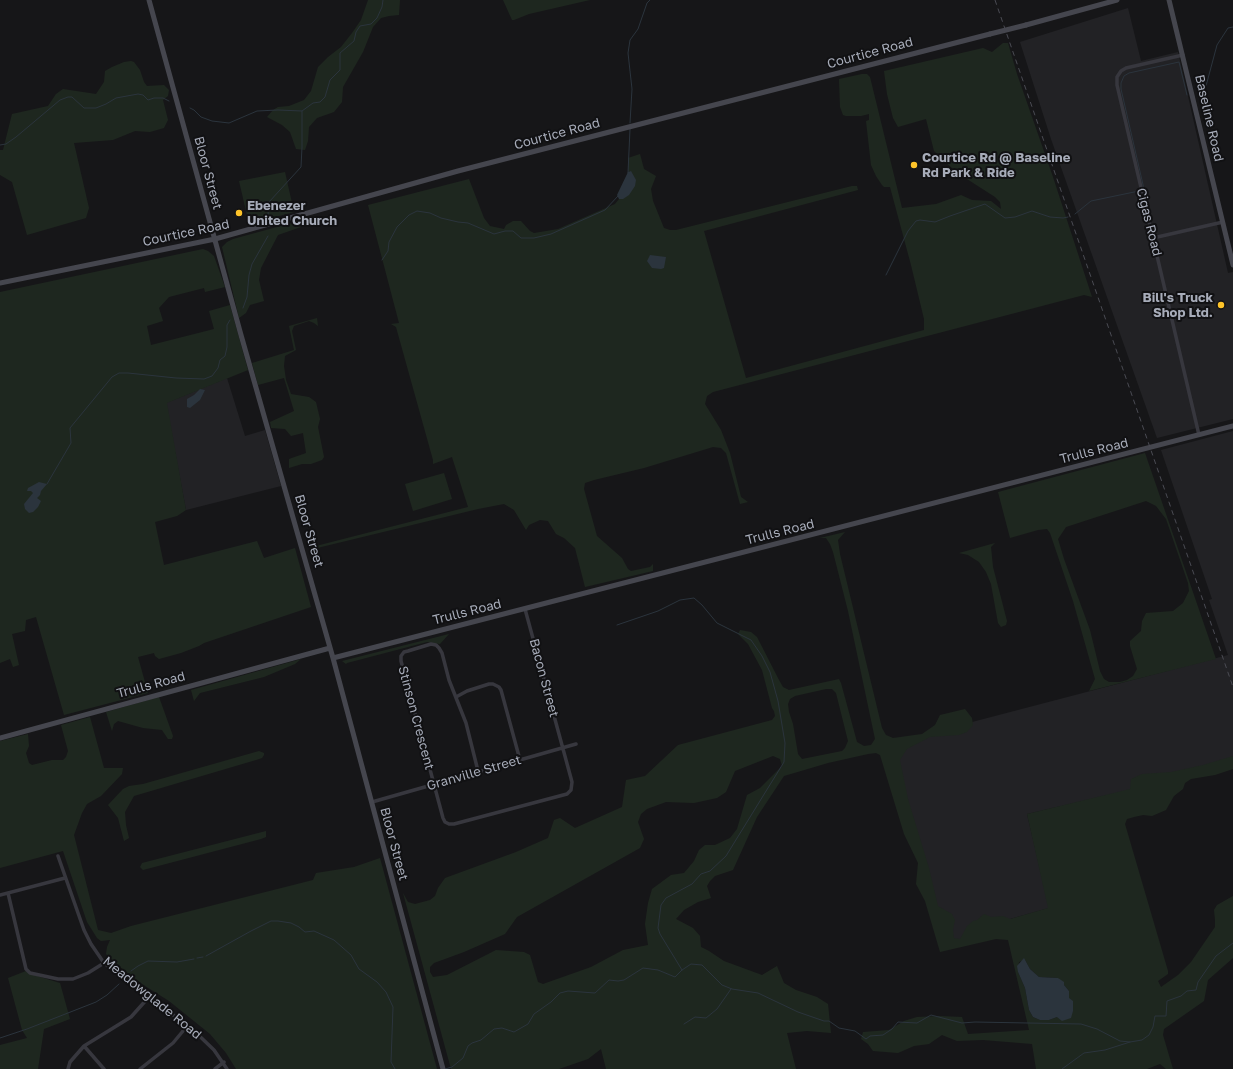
<!DOCTYPE html>
<html>
<head>
<meta charset="utf-8">
<style>
	body { margin:0 }
	canvas { display:block; background:#161618 }
</style>
</head>
<body>
<canvas width="1233" height="1069"></canvas>
<script>
const ctx = document.querySelector('canvas').getContext('2d');
ctx.lineJoin = 'round';
function fill(path, color) {
  ctx.fillStyle = color;
  ctx.fill(path, 'evenodd');
}
function poly(rows) {
  const path = new Path2D();
  for (const r of rows) {
    path.moveTo(r[0], r[1]);
    for (let i = 2; i < r.length; i += 2) path.lineTo(r[i], r[i + 1]);
  }
  return path;
}
function strokePath(path, color, width, dash) {
  ctx.strokeStyle = color;
  ctx.lineWidth = width;
  ctx.lineCap = dash ? 'butt' : 'round';
  ctx.setLineDash(dash || []);
  ctx.stroke(path);
}
function drawText(font, color, halo, rows, align = 'center') {
  ctx.font = font + ' "Golos Text",sans-serif';
  ctx.lineWidth = 4;
  ctx.setLineDash([]);
  ctx.textBaseline = 'middle';
  ctx.strokeStyle = halo;
  ctx.fillStyle = color;
  for (const [text, x, y, turn = 0] of rows) {
    ctx.save();
    ctx.translate(x, y);
    ctx.rotate((+turn || 0) * Math.PI / 180);
    ctx.textAlign = isNaN(turn) ? turn : align;
    if (halo) ctx.strokeText(text, 0, 0);
    ctx.fillText(text, 0, 0);
    ctx.restore();
  }
}
fill(poly([
	[1128,8,1141,61,1178,52,1228,273,1233,272,1233,419,1157,438,1051,139,1020,42],
	[227,378,245,436,265,430,281,486,186,510,166,403],
	[1233,431,1233,766,1027,814,1049,908,1010,919,941,950,892,743,1228,655,1209,600,1212,599,1161,450]
]), '#222225');
fill(poly([
	[368,0,400,0,399,15,389,16,381,18,373,27,363,52,343,87,342,102,334,112,317,118,309,127,308,141,305,150,296,149,290,132,282,125,267,117,273,110,278,107,289,106,304,100,311,91,318,67,328,57,341,47,352,33,361,20],
	[503,0,590,0,529,14,514,20,512,20],
	[1003,43,1008,43,1017,74,1053,177,1092,297,1084,295,713,392,707,396,705,404,721,430,730,453,741,497,748,502,740,504,726,453,721,448,713,447,644,468,594,480,585,483,584,489,597,536,622,558,628,569,631,571,650,567,653,564,653,571,585,587,575,548,564,538,556,534,548,521,540,520,529,525,526,530,514,510,504,504,478,509,313,549,316,546,468,507,452,457,433,464,433,460,396,327,391,324,399,323,368,205,469,179,484,218,490,226,504,229,506,225,513,221,521,221,530,231,534,233,558,229,615,204,619,199,623,198,631,171,628,172,628,158,640,154,644,169,656,176,651,189,653,201,664,228,670,230,676,230,852,186,857,186,858,190,704,231,746,378,924,330,924,319,911,265,890,187,884,187,882,185,876,176,871,165,866,121,869,120,869,114,861,116,846,116,843,115,840,107,839,79,862,74,867,74,870,77,902,208,936,204,961,195,972,200,991,201,1001,209,1000,202,995,197,956,172,934,151,926,119,898,127,893,118,887,94,884,71,983,48,992,52],
	[131,61,134,62,140,70,144,82,147,86,164,85,169,90,168,96,163,100,168,120,164,128,150,132,135,131,113,140,74,143,89,208,86,218,27,235,12,182,0,175,0,150,3,150,12,114,48,106,56,94,63,89,96,94,104,82,105,71,112,67,124,62],
	[285,172,294,212,249,224,239,181],
	[299,221,301,227,278,235,261,268,259,280,264,301,250,305,246,313,239,318,222,247,227,242,233,239],
	[203,249,208,251,214,256,225,287,205,292,204,288,169,297,159,308,163,321,147,326,151,345,214,329,209,311,230,305,248,370,167,403,186,510,177,516,155,522,164,565,257,541,264,558,295,548,311,607,204,643,199,646,181,653,159,659,155,656,154,653,138,657,148,693,64,715,36,617,26,620,25,631,12,634,19,665,13,667,10,659,0,663,0,292],
	[317,318,318,326,314,323,309,321,294,326,292,331,296,350,285,356,284,366,286,380,291,394,309,397,316,402,320,419,318,427,324,457,322,460,311,464,302,464,289,468,289,459,306,453,303,433,291,436,285,429,271,428,270,422,294,411,284,378,258,385,252,363,294,350,289,326],
	[1145,453,1216,659,1089,691,1095,679,1073,601,1050,533,1047,529,1038,530,1010,538,998,492],
	[1146,501,1156,506,1166,519,1188,583,1189,591,1183,603,1173,611,1146,613,1142,621,1141,631,1130,641,1130,646,1137,669,1133,676,1127,680,1120,682,1109,682,1104,679,1100,671,1090,630,1064,559,1058,539,1066,527],
	[444,473,452,499,413,511,405,484],
	[845,532,838,540,840,554,882,728,886,735,893,738,922,734,935,725,940,715,965,709,972,718,973,725,967,732,959,735,930,737,907,749,900,760,908,799,929,868,938,906,952,914,955,920,953,930,954,938,960,939,967,926,973,921,977,920,984,914,991,917,1003,916,1010,919,1048,908,1027,814,1130,789,1131,779,1142,774,1171,772,1203,765,1233,756,1233,769,1215,775,1191,779,1185,783,1183,789,1174,796,1166,810,1152,816,1143,815,1134,817,1127,819,1125,824,1168,971,1168,974,1158,981,1161,987,1178,975,1191,962,1215,927,1215,920,1214,910,1217,905,1233,896,1233,958,1208,980,1204,1001,1164,1029,1163,1035,1173,1069,1166,1069,1160,1064,1147,1069,1036,1069,1032,1044,983,1040,957,1041,942,1035,929,1044,914,1046,898,1053,873,1051,868,1044,861,1039,863,1032,889,1030,904,1021,917,1017,940,1016,962,1017,968,1034,1029,1030,1008,940,996,939,940,952,925,901,916,884,918,863,904,834,880,755,876,753,868,754,828,763,784,776,757,817,733,870,715,876,710,881,707,886,711,898,698,902,684,910,676,919,693,928,700,936,701,947,709,951,724,961,762,975,777,966,784,983,796,990,817,997,828,1004,831,1033,807,1031,787,1033,796,1069,606,1069,601,1049,588,1059,559,1069,451,1069,403,893,408,902,415,904,430,900,435,896,438,888,445,878,516,852,548,838,554,820,560,818,575,828,622,807,626,780,645,776,678,745,772,720,775,716,774,711,772,708,762,670,748,644,738,634,740,630,751,632,757,637,779,680,783,687,789,690,839,679,841,683,857,742,864,746,871,745,875,739,848,611,833,552,830,544,826,538,820,538],
	[826,689,832,689,836,693,848,741,845,748,842,751,802,759,798,754,793,724,789,712,788,704,790,699,795,696],
	[773,756,780,759,782,766,760,788,747,795,737,829,730,838,715,845,705,845,699,850,694,861,684,873,671,875,652,889,648,903,645,924,648,945,623,950,591,967,543,984,538,982,530,955,524,952,496,950,447,975,433,977,430,972,430,967,434,963,464,952,505,934,517,917,640,848,644,839,638,822,641,814,647,809,666,802,694,803,717,798,726,792,735,771],
	[1025,960,1030,969,1039,977,1058,978,1069,991,1069,998,1057,1017,1049,1020,1040,1020,1033,1017,1029,1010,1025,988,1018,972,1019,962],
	[995,543,991,547,993,567,1007,621,1006,625,1001,627,998,623,991,584,986,572,979,562,968,555,959,553],
	[449,634,440,644,427,642,347,663,346,664,342,661],
	[301,659,295,664,264,677,200,693,194,701,191,690],
	[159,697,173,736,172,739,168,739,162,730,143,728,118,721,114,724,112,731,106,712],
	[90,717,104,768,123,768,122,774,101,796,87,804,82,813,74,835,98,930,111,933,131,926,313,880,316,873,354,867,380,858,437,1069,236,1069,226,1053,210,1034,169,1001,142,984,120,967,106,954,107,947,110,940,101,941,97,938,87,922,63,851,0,868,0,741,28,734,29,746,26,753,29,763,32,765,52,760,63,760,66,757,68,751,61,725],
	[259,751,264,753,264,755,262,758,256,760,134,796,125,812,126,825,129,838,124,841,118,818,108,805,123,789,129,786,143,784],
	[266,831,266,837,261,839,143,870,140,867,142,863],
	[26,971,37,976,60,983,70,1019,44,1029,38,1069,0,1069,0,1045,27,1038,22,1030,8,978]
]), '#1e271f');
fill(poly([
	[631,171,636,180,635,186,629,195,623,199,619,199,617,195,628,172],
	[650,255,666,257,664,268,661,269,652,268,647,261],
	[200,389,205,390,200,400,190,408,187,407,187,399,194,395],
	[39,482,47,484,41,491,40,495,37,498,41,501,38,507,33,512,29,513,25,509,24,504,33,493,31,491,27,491,28,488],
	[1024,958,1030,969,1039,977,1058,978,1064,982,1064,985,1069,991,1069,998,1073,1001,1073,1011,1071,1018,1062,1021,1057,1017,1049,1020,1040,1020,1033,1017,1029,1010,1025,988,1018,972,1017,966]
]), '#2b343d');
strokePath(poly([
	[1198,93,1206,86,1217,45,1228,28,1233,27],
	[190,108,194,110,201,117,212,121,229,123,257,111,278,110,302,111,313,103,320,102,325,97,330,80,340,70,340,53,354,41,356,32,360,26,371,24,377,18,382,7,383,0],
	[630,123,632,89,628,53,630,40,638,29,647,3,650,0],
	[0,145,6,144,16,137,60,100,68,97,72,97,84,108,96,108,106,104,116,98,138,94,143,95,148,100,154,98,163,98,169,101],
	[628,173,630,129],
	[1144,189,1121,89,1121,83,1124,76,1129,73,1179,62,1187,95],
	[1075,214,1091,201,1139,191],
	[268,215,269,202,301,167,302,147,302,111],
	[382,260,388,251,389,242,397,227,409,215,417,211,430,213,441,218,458,222,468,223,494,234,505,231,513,231,521,238,534,238,551,234,605,210,618,196],
	[886,275,908,231,916,221,920,220,935,222,950,216,985,204,1005,218,1015,217,1032,211,1050,217,1063,218,1068,217],
	[243,308,247,297,249,275,252,264,268,236],
	[47,484,71,443,70,428,112,377,119,373,128,373,176,378,204,379,212,376,218,368,220,360,225,356,227,347,227,325,230,320],
	[617,625,658,611,680,600,694,598,702,605,717,623,751,640,762,656,770,672,778,701,785,743,784,762,726,856,710,871,701,874,692,884,666,898,661,905,658,928,660,934,682,970],
	[206,956,251,931,271,921,278,921,291,923,299,927,305,932,314,931,334,940,351,955,359,969,377,982,386,992,393,1007,391,1062,395,1069],
	[197,958,203,957],
	[131,971,138,966,148,961,177,962,194,959],
	[684,1024,695,1017,706,1018,717,1009,731,989],
	[0,1038,27,1029,96,1002,107,995,119,984],
	[445,1069,452,1067,463,1058,468,1046,472,1043,481,1040,494,1029,502,1028,514,1032,528,1024,534,1014,551,1002,560,993,568,991,595,993,609,980,618,981,624,980,643,968,658,970,675,977,682,970,691,964,702,965,722,985,732,989,758,993,798,1012,824,1021,829,1021,839,1028,855,1031,866,1039,870,1036,883,1035,892,1029,898,1022,917,1023,931,1015,962,1023,975,1022,1081,1024,1097,1029,1120,1041,1130,1042],
	[1062,1069,1084,1053,1105,1050,1130,1042,1142,1040,1149,1035,1153,1027,1155,1016,1166,1016,1167,1001,1181,996,1187,991,1196,990,1198,982,1216,956,1233,943]
]), '#2b343d', 1);
strokePath(poly([
	[1183,55,1126,68,1121,71,1117,77,1117,85,1199,435],
	[1153,238,1223,222],
	[456,697,467,691,489,684,493,684,499,687,501,690,520,760],
	[478,771,466,723,449,680,442,653,439,648,436,645,431,644,408,651,404,652,401,656,401,661,443,818,445,822,449,824,454,824,567,794,571,790,572,782,525,609],
	[372,802,576,744],
	[58,856,84,930,91,944,104,963,148,998,188,1025,214,1050,227,1069],
	[8,893,26,969,30,973,58,979,73,979,88,973,104,963],
	[0,895,65,878],
	[84,1046,104,1069],
	[68,1069,70,1062,84,1046,131,1017,148,998],
	[140,1069,173,1043,188,1025],
	[215,1069,224,1062]
]), '#37373e', 3.5);
strokePath(poly([
	[149,0,241,335,333,658,443,1069],
	[1169,0,1233,265],
	[1026,25,1117,0],
	[0,283,215,239,458,171,990,34],
	[333,658,1233,426],
	[0,738,330,648]
]), '#45464e', 5);
strokePath(poly([
	[995,0,1233,687]
]), '#4a4b53', 1, [5, 4]);
strokePath(poly([
	[990,34,1026,25]
]), '#45464e', 5);
for (const [x, y, r, color] of [
	[914,165,4,"#fec429"],
	[239,213,4,"#fec429"],
	[1221,305,4,"#fec429"]
]) {
  const dot = new Path2D();
  dot.arc(x, y, r, 0, 2 * Math.PI);
  ctx.fillStyle = color;
  ctx.fill(dot);
  strokePath(dot, '#111113', 1.5);
}
drawText('13px', '#a7acb9', '#111113', [
	["Courtice Road",870,53,-15],
	["Baseline Road",1209,118,77],
	["Courtice Road",557,134,-15],
	["Bloor Street",208,173,75],
	["Cigas Road",1149,222,76],
	["Courtice Road",186,233,-12],
	["Trulls Road",1094,451,-14],
	["Bloor Street",309,531,74],
	["Trulls Road",780,532,-14],
	["Trulls Road",467,612,-14],
	["Bacon Street",544,678,75],
	["Trulls Road",151,685,-15],
	["Stinson Crescent",416,718,75],
	["Granville Street",474,773,-16],
	["Bloor Street",394,844,75],
	["Meadowglade Road",152,998,39]
]);
drawText('bold 13px', '#a7acb9', '#111113', [
	["Courtice Rd @ Baseline",922,158],
	["Rd Park & Ride",922,173],
	["Ebenezer",247,206],
	["United Church",247,221],
	["Bill's Truck",1213,298,"right"],
	["Shop Ltd.",1213,313,"right"]
], 'left');
</script>
</body>
</html>
